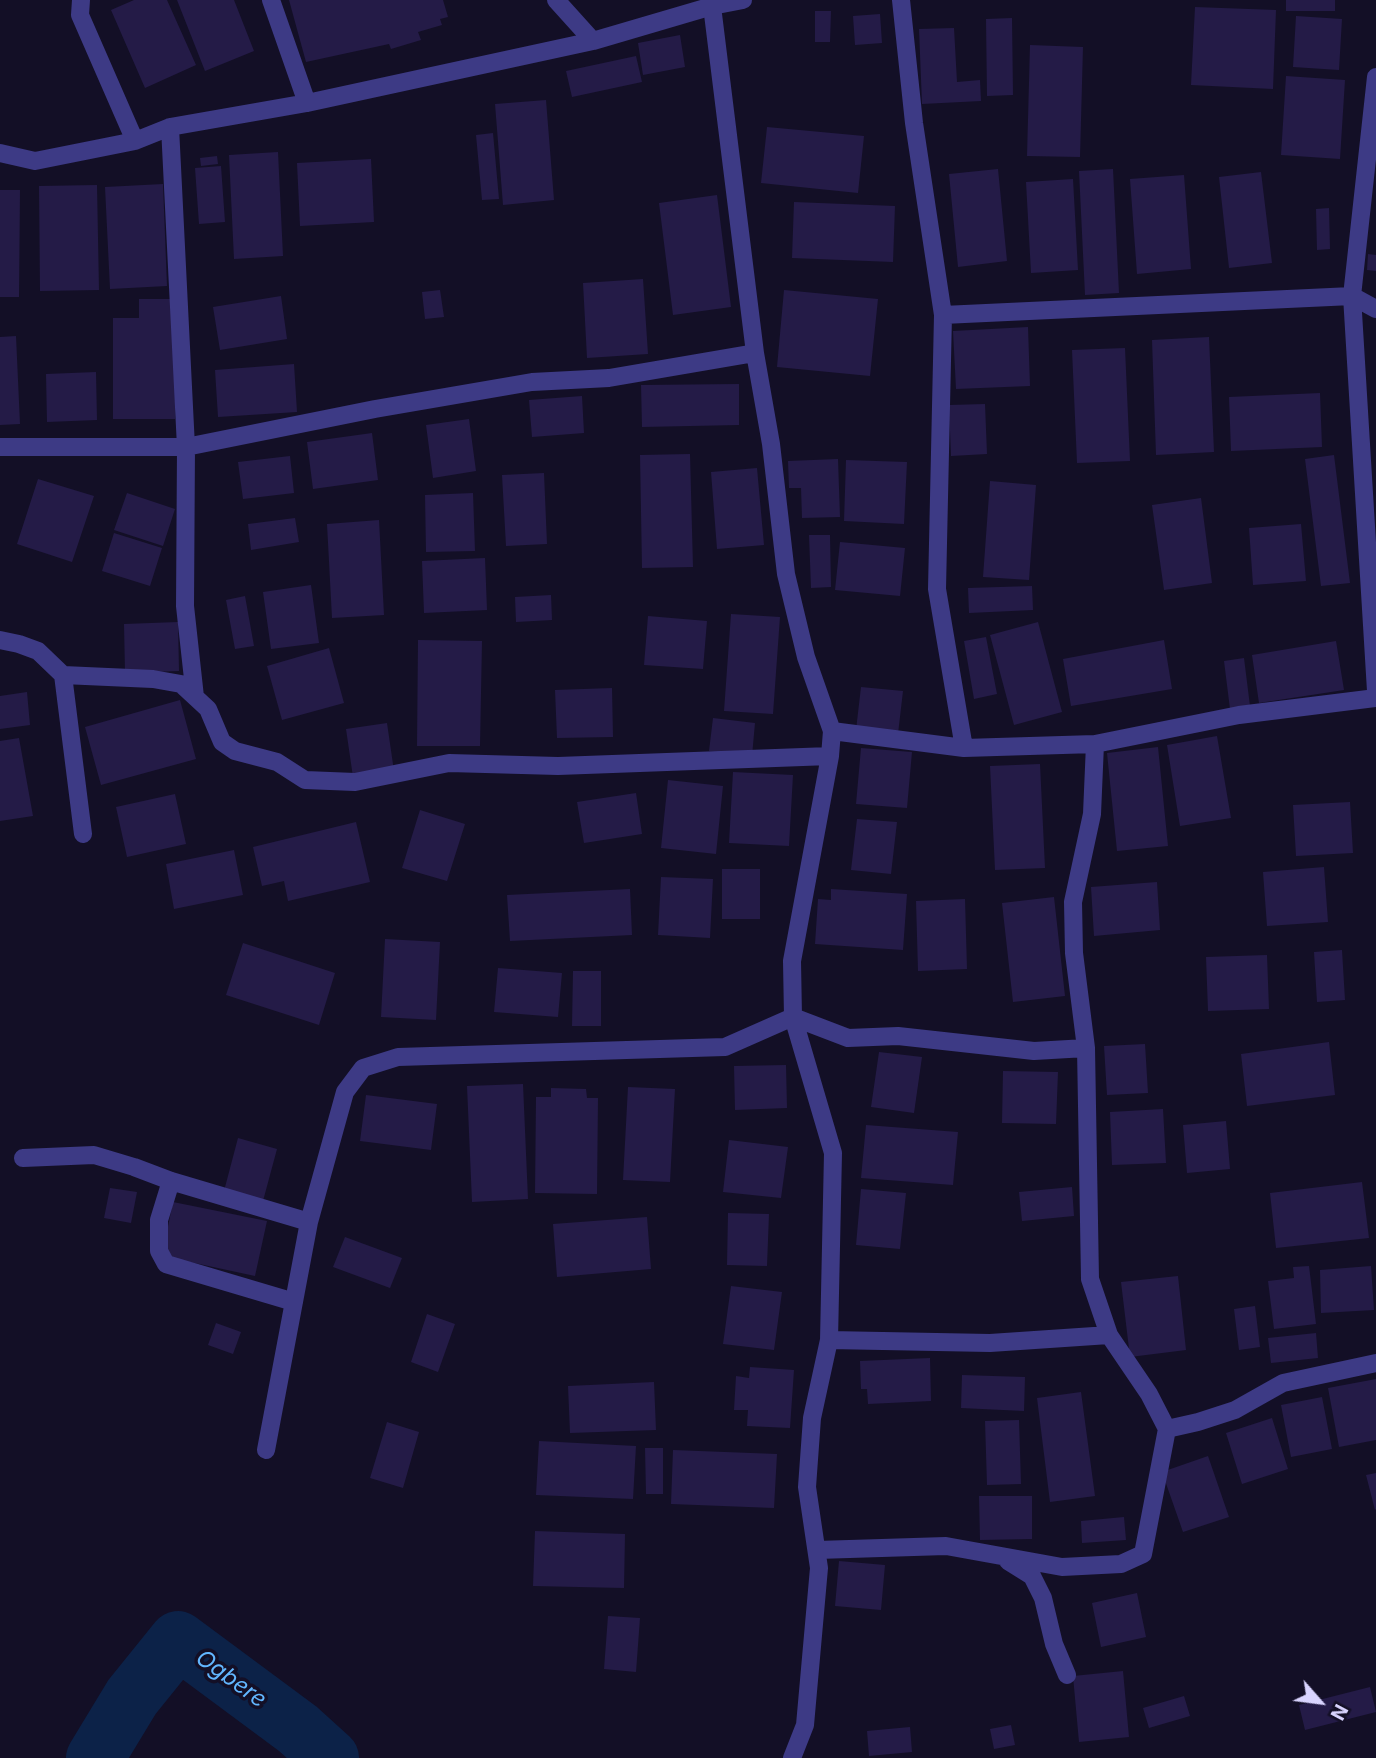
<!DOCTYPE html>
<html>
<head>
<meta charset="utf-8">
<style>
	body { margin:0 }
	#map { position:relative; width:1376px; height:1758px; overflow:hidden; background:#130f26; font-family:Inter,sans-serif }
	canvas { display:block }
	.north { position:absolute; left:1285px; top:1667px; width:70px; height:70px; -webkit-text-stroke:5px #130f26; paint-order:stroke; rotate:118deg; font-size:19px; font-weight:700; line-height:28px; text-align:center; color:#d9d4ff }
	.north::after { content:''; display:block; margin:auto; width:24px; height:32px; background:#d9d4ff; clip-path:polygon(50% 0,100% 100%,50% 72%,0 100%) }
</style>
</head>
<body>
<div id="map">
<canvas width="1376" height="1758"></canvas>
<div class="north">N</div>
</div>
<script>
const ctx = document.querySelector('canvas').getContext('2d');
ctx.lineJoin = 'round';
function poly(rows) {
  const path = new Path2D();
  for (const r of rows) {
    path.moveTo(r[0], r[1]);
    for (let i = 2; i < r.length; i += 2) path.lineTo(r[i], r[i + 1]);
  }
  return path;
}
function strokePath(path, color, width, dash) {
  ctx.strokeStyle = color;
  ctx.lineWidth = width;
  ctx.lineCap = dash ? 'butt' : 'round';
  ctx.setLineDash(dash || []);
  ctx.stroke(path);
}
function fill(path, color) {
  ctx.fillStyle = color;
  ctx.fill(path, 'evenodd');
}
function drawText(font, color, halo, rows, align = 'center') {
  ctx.font = font + ' Inter,sans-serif';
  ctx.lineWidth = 7;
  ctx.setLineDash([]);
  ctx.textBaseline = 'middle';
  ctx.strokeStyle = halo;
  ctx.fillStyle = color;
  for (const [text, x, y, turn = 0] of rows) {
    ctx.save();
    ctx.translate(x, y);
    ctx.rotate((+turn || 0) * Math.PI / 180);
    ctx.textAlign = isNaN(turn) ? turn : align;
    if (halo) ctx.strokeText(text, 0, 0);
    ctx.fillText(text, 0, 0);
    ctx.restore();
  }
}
strokePath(poly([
	[95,1758,132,1697,178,1640,298,1729,330,1758]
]), '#0c2248', 58);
fill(poly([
	[134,0,167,0,196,65,145,88,111,10],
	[177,0,234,0,254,51,205,71],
	[289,0,443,0,448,17,440,19,442,25,418,32,421,40,391,49,389,44,306,62],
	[1286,0,1335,0,1335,11,1286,11],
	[1195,7,1276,10,1273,89,1191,85],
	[815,11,831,11,830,42,815,42],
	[880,14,882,43,855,45,853,16],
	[1296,16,1342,19,1339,70,1293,67],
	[1012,18,1013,95,987,96,986,19],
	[954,28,957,82,980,80,981,101,922,104,919,29],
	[680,35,685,67,643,75,638,43],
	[1030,45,1083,47,1080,157,1027,156],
	[636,56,642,82,572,97,566,71],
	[1286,76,1345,80,1340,159,1281,155],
	[546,100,554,200,503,205,495,104],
	[767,127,864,136,858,193,761,183],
	[493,133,499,199,482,200,476,135],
	[278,152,283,256,234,259,229,155],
	[217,156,218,164,201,166,200,158],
	[371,159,374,222,300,226,297,163],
	[221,166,225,222,199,224,195,168],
	[998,169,1007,261,958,267,949,174],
	[1113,169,1119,293,1085,295,1079,171],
	[1261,172,1272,263,1229,268,1219,177],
	[1184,175,1191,269,1137,274,1130,179],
	[1073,179,1078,270,1031,273,1026,182],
	[163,184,167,286,110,289,105,187],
	[97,185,99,290,40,291,39,186],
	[0,190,20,190,19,297,0,297],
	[717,195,731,307,673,315,659,203],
	[794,202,895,206,893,262,792,258],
	[1329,208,1330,249,1317,250,1316,209],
	[1368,254,1376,255,1376,271,1367,270],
	[643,279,648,354,587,358,583,283],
	[440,290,444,317,425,319,422,292],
	[784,290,878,299,870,376,777,367],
	[281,296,287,339,220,350,213,307],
	[139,299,175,299,175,419,113,419,113,318,139,318],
	[1028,327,1030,386,956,389,953,331],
	[16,336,20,424,0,425,0,337],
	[1209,337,1214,452,1156,455,1152,340],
	[1125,348,1130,461,1077,463,1072,350],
	[294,364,297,412,218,417,215,370],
	[96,372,97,420,47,422,46,374],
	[739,384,739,425,642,427,641,385],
	[1320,393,1322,447,1231,451,1229,397],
	[582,396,584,433,532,437,529,400],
	[985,404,987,454,951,456,949,405],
	[469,419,476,471,433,478,426,425],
	[372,433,378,480,313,489,307,442],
	[690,454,693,567,642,568,640,455],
	[1334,455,1350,583,1321,586,1305,459],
	[290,456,294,493,243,499,238,462],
	[838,459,840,517,802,518,801,488,789,488,788,461],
	[846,460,907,462,904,524,844,521],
	[757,468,764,545,717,549,711,472],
	[544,473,547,544,506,546,502,475],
	[38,479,94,496,72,562,17,544],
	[990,481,1036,485,1029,580,983,577],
	[127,493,175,509,163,546,114,530],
	[473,493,475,551,426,552,425,495],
	[1201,498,1212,583,1164,590,1152,505],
	[295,518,299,542,251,550,248,524],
	[379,520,384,615,332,618,327,524],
	[1301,524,1306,581,1253,585,1249,528],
	[114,533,162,548,150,586,102,571],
	[809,535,830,535,831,587,811,588],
	[840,542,905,548,900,596,835,590],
	[485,558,487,610,424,613,422,561],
	[311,585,319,643,271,649,263,592],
	[1032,586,1033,610,969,613,968,588],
	[551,595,552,620,516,622,515,597],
	[245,596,254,646,235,649,226,600],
	[731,614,780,617,773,714,724,711],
	[648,616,707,621,703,669,644,665],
	[178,622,179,671,125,673,124,624],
	[1038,622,1062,712,1014,725,990,635],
	[986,637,997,694,974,699,964,641],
	[418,640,482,641,480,746,417,746],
	[1164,640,1172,689,1071,706,1063,659],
	[1336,641,1344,690,1259,703,1252,655],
	[329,648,344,703,282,720,267,666],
	[1244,658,1250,706,1230,709,1224,661],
	[861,687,903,691,898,734,856,730],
	[612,688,613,737,557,738,555,690],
	[27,692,30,725,0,729,0,696],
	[180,700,196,759,101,785,85,727],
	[713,718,755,723,752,756,709,751],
	[387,723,394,771,353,777,346,729],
	[1217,736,1231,818,1180,826,1167,745],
	[19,738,33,816,0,821,0,741],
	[1158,747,1168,846,1117,851,1107,753],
	[861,748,912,752,907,808,856,804],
	[1040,764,1045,868,995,870,990,766],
	[733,772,793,775,789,846,729,843],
	[668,780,723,786,716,854,661,848],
	[636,793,642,834,584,843,577,802],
	[175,794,186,844,127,857,116,807],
	[1350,802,1353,853,1296,856,1293,805],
	[420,810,465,824,447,881,402,868],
	[857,819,897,822,891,874,851,870],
	[356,822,370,882,288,901,284,881,262,886,253,847],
	[234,850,243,895,174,909,166,864],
	[1324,867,1328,922,1267,926,1263,872],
	[722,869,760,869,760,919,722,919],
	[661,877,713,879,710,938,658,935],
	[1157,882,1160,930,1094,936,1091,887],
	[630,889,632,935,510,941,507,895],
	[831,889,907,894,903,950,815,944,818,899,831,900],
	[1054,897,1065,996,1013,1002,1002,903],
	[965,899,967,969,918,971,916,901],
	[385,939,440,942,436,1020,381,1017],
	[243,943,335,973,319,1025,226,995],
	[1342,950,1345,1000,1317,1002,1314,952],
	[1267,955,1269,1009,1208,1011,1206,957],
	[498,968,562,973,558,1017,494,1012],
	[573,971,601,971,601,1026,572,1026],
	[1329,1042,1335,1095,1247,1106,1241,1054],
	[1145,1044,1148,1093,1107,1095,1104,1046],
	[879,1052,922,1057,914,1113,871,1107],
	[786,1065,787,1108,735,1110,734,1066],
	[1003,1071,1058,1072,1056,1124,1002,1123],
	[523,1084,528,1199,472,1202,467,1086],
	[628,1087,675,1089,670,1182,623,1180],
	[551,1088,586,1089,587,1098,598,1098,597,1194,535,1193,536,1097,551,1097],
	[366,1095,437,1104,431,1150,360,1141],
	[1163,1109,1166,1163,1112,1165,1110,1112],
	[1226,1121,1230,1169,1187,1173,1183,1125],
	[866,1125,958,1132,953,1185,861,1178],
	[238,1138,277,1149,263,1201,224,1191],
	[729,1140,788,1147,781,1198,723,1192],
	[1362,1182,1369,1238,1276,1248,1270,1193],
	[1072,1187,1074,1216,1022,1221,1019,1192],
	[110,1188,137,1192,131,1223,104,1218],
	[861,1189,906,1193,900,1249,856,1245],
	[173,1202,267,1221,255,1276,162,1256],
	[728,1213,769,1214,767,1266,727,1265],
	[647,1217,651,1269,557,1277,553,1224],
	[345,1237,402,1258,390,1288,333,1267],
	[1309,1266,1316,1324,1274,1329,1268,1281,1294,1278,1293,1267],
	[1371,1266,1374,1310,1321,1313,1320,1270],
	[1178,1276,1186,1350,1130,1357,1121,1282],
	[731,1286,782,1292,774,1350,723,1344],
	[1255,1306,1260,1347,1239,1350,1234,1309],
	[427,1314,455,1324,438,1372,411,1362],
	[216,1323,241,1332,233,1354,208,1345],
	[1316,1333,1318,1358,1271,1363,1268,1338],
	[930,1358,931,1401,868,1404,867,1389,861,1389,860,1361],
	[750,1367,794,1370,790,1428,747,1426,748,1410,734,1410,736,1376,749,1378],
	[962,1375,1025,1377,1024,1411,961,1408],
	[1376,1379,1376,1440,1339,1447,1328,1388],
	[654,1382,656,1430,570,1433,568,1386],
	[1081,1392,1095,1496,1050,1502,1037,1398],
	[1322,1397,1332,1449,1291,1457,1281,1405],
	[1272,1418,1288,1469,1242,1484,1226,1433],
	[1019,1420,1021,1484,987,1485,985,1421],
	[387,1422,419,1432,403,1488,370,1478],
	[539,1441,636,1446,633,1499,536,1495],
	[645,1448,663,1448,663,1494,646,1494],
	[673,1450,777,1454,774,1508,671,1504],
	[1208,1456,1229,1517,1183,1532,1162,1472],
	[1376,1473,1376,1509,1375,1510,1366,1475],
	[979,1496,1032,1496,1032,1539,980,1540],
	[1124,1517,1126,1540,1082,1543,1081,1521],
	[535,1531,625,1534,624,1588,533,1586],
	[839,1561,885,1565,881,1610,835,1606],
	[1137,1593,1146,1637,1101,1647,1092,1603],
	[608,1616,640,1618,636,1672,604,1669],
	[1123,1671,1129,1737,1079,1742,1073,1676],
	[1370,1687,1376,1712,1305,1730,1299,1705],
	[1184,1696,1190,1716,1149,1728,1143,1708],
	[1011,1725,1015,1745,994,1749,990,1729],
	[910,1727,912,1752,869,1756,867,1731]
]), '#241b47');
strokePath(poly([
	[81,0,80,15,135,141],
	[271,0,307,103],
	[556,0,593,41],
	[901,0,914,123,943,315,937,589,964,748],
	[712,6,755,353,771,444,786,574,806,657,832,731,830,756,792,961,793,1017,833,1153,829,1340,812,1418,807,1487,819,1568,805,1725,792,1758],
	[1376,77,1352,296,1376,691],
	[170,127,186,447,185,606,195,697],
	[0,153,35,161,135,141,170,127,307,103,593,41,712,6,743,0],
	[943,315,1352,296,1376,309],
	[0,447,186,447,375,409,532,382,609,378,755,353],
	[0,640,19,644,38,651,63,675,83,834],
	[63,675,153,679,181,684,208,709,222,742,235,751,277,762,305,780,355,782,449,763,558,766,830,756],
	[832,731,964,748,1095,744,1239,715,1376,698],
	[23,1158,94,1155,134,1167,171,1181,309,1222],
	[171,1181,159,1220,159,1251,166,1264,294,1302],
	[829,1340,990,1343,1109,1335],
	[1167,1429,1198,1422,1235,1410,1283,1383,1376,1363],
	[266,1450,309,1222,345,1092,363,1068,398,1057,725,1047,793,1017,848,1038,898,1036,1034,1051,1086,1048],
	[817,1550,946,1546,1062,1567,1121,1564,1143,1554,1167,1429,1149,1394,1109,1335,1090,1279,1086,1048,1074,953,1073,902,1092,814,1095,744],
	[1008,1561,1032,1576,1043,1598,1054,1644,1067,1675]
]), '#3d3a85', 18);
drawText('italic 23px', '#62b6ff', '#130f26', [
	["Ogbere",231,1679,36]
]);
</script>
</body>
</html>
